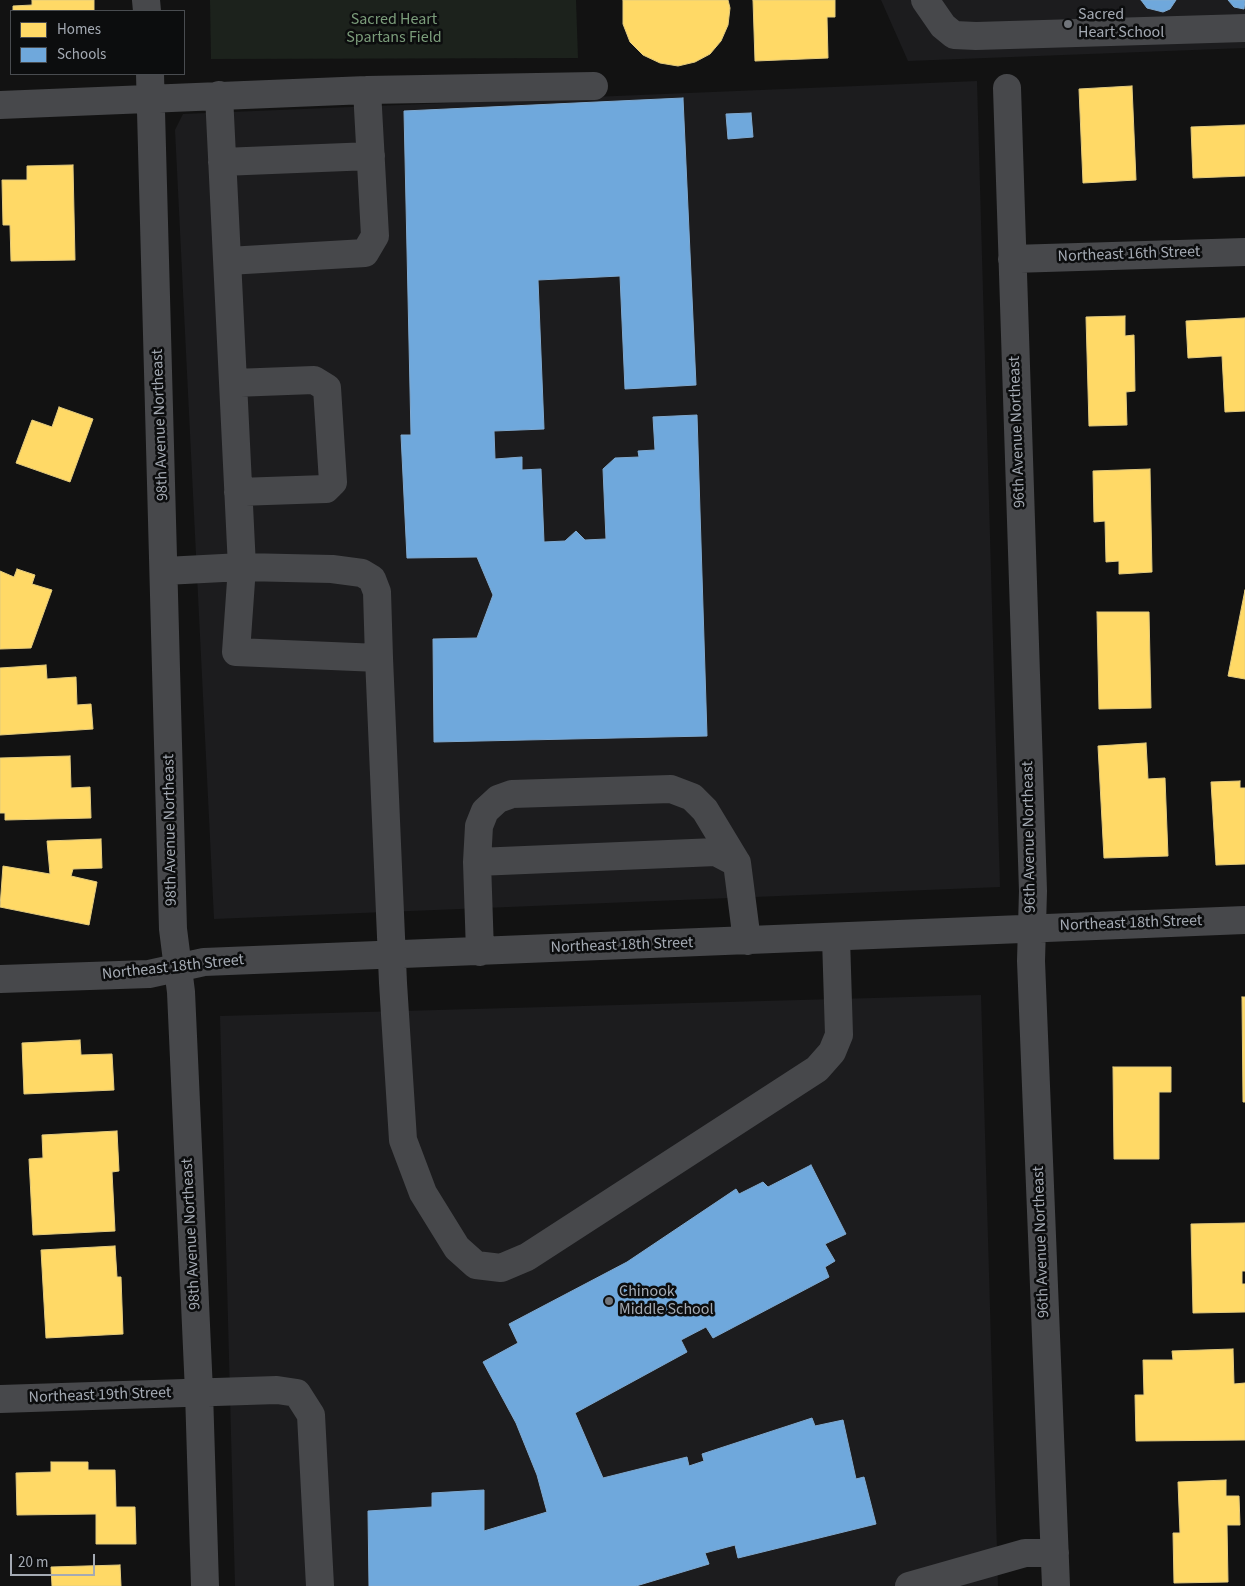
<!DOCTYPE html>
<html>
<head>
<meta charset="utf-8">
<style>
	body { margin:0 }
	#map { position:relative; width:1245px; height:1586px; overflow:hidden; background:#121212; font-family:"Source Sans 3",sans-serif }
	canvas { display:block }
	.legend { position:absolute; left:10px; top:10px; width:175px; height:65px; box-sizing:border-box; background:#0c0d0e; border:1px solid #494c50; margin:0; padding:6px 9px; list-style:none; font-size:15px; color:#a4aab3 }
	.legend li { display:flex; align-items:center; gap:10px; height:25px }
	.legend b { width:25px; border:1px solid #494c50 }
	.scale { position:absolute; left:10px; top:1554px; width:85px; height:22px; box-sizing:border-box; border:2px solid #a4aab3; border-top:0; padding-left:6px; font-size:15px; line-height:18px; white-space:nowrap; color:#a4aab3; -webkit-text-stroke:4px #0c0d0e; paint-order:stroke }
</style>
</head>
<body>
<div id="map">
<canvas width="1245" height="1586"></canvas>
<ul class="legend">
<li><b style="height:14px;background:#ffd966"></b>Homes</li>
<li><b style="height:14px;background:#6fa8dc"></b>Schools</li>
</ul>
<div class="scale">20 m</div>
</div>
<script>
const ctx = document.querySelector('canvas').getContext('2d');
ctx.lineJoin = 'round';
function fill(path, color) {
  ctx.fillStyle = color;
  ctx.fill(path, 'evenodd');
}
function poly(rows) {
  const path = new Path2D();
  for (const r of rows) {
    path.moveTo(r[0], r[1]);
    for (let i = 2; i < r.length; i += 2) path.lineTo(r[i], r[i + 1]);
  }
  return path;
}
function strokePath(path, color, width, dash) {
  ctx.strokeStyle = color;
  ctx.lineWidth = width;
  ctx.lineCap = dash ? 'butt' : 'round';
  ctx.setLineDash(dash || []);
  ctx.stroke(path);
}
function drawText(font, color, halo, rows, align = 'center') {
  ctx.font = font + ' "Source Sans 3",sans-serif';
  ctx.lineWidth = 5;
  ctx.setLineDash([]);
  ctx.textBaseline = 'middle';
  ctx.strokeStyle = halo;
  ctx.fillStyle = color;
  for (const [text, x, y, turn = 0] of rows) {
    ctx.save();
    ctx.translate(x, y);
    ctx.rotate((+turn || 0) * Math.PI / 180);
    ctx.textAlign = isNaN(turn) ? turn : align;
    if (halo) ctx.strokeText(text, 0, 0);
    ctx.fillText(text, 0, 0);
    ctx.restore();
  }
}
fill(poly([
	[881,0,1245,0,1245,48,908,61],
	[977,81,1000,887,214,919,175,130,183,114],
	[981,995,998,1586,235,1586,220,1016]
]), '#1c1c1e');
fill(poly([
	[210,0,576,0,578,58,211,59]
]), '#1c221c');
const homes = poly([
	[32,0,94,0,94,11,13,11,13,6,32,5,32,0],
	[623,0,728,0,730,8,728,25,721,41,710,54,695,62,678,66,660,63,643,55,630,42,623,24,623,0],
	[753,0,835,0,835,17,827,17,828,58,755,61,753,0],
	[1132,86,1136,180,1083,183,1079,89,1132,86],
	[1245,125,1245,176,1193,178,1191,127,1245,125],
	[73,165,75,260,11,261,10,225,3,225,2,180,27,180,27,166,73,165],
	[1125,316,1125,336,1134,335,1135,391,1126,392,1127,425,1089,426,1086,317,1125,316],
	[1245,318,1245,411,1225,412,1222,356,1188,358,1186,321,1245,318],
	[59,407,93,419,70,482,16,463,32,420,52,427,59,407],
	[1150,469,1152,572,1119,574,1119,561,1106,562,1105,521,1094,522,1093,471,1150,469],
	[17,569,35,575,32,584,52,590,31,648,0,649,0,571,14,577,17,569],
	[1245,590,1245,679,1228,676,1245,590],
	[1097,612,1149,612,1151,708,1099,709,1097,612],
	[46,665,47,679,76,677,77,705,91,704,93,729,0,735,0,668,46,665],
	[1146,743,1148,779,1165,778,1168,856,1104,858,1098,746,1146,743],
	[70,756,71,788,90,787,91,818,5,820,5,813,0,813,0,758,70,756],
	[1240,781,1240,788,1245,788,1245,864,1216,865,1211,782,1240,781],
	[101,839,102,868,73,869,71,876,97,882,89,925,0,907,3,866,50,874,47,841,101,839],
	[1242,997,1245,997,1245,1102,1243,1102,1242,997],
	[80,1040,81,1055,112,1054,114,1090,24,1094,22,1043,80,1040],
	[1113,1067,1171,1067,1171,1092,1159,1092,1159,1159,1114,1159,1113,1067],
	[117,1131,119,1171,112,1172,115,1231,33,1235,29,1159,43,1158,42,1135,117,1131],
	[1245,1223,1245,1271,1242,1271,1242,1284,1245,1284,1245,1312,1193,1313,1191,1224,1245,1223],
	[115,1246,117,1277,121,1277,123,1334,46,1338,41,1250,115,1246],
	[1233,1349,1234,1384,1245,1383,1245,1440,1136,1441,1135,1395,1144,1395,1143,1360,1173,1360,1172,1351,1233,1349],
	[51,1462,88,1462,88,1470,115,1470,116,1507,135,1507,136,1544,96,1544,96,1514,17,1515,16,1473,51,1472,51,1462],
	[1226,1480,1226,1496,1239,1496,1240,1525,1227,1525,1228,1582,1174,1583,1173,1533,1180,1533,1178,1482,1226,1480],
	[120,1565,121,1586,52,1586,51,1567,120,1565]
]);
fill(homes, '#ffd966');
strokePath(homes, '#e4cb7d', 1);
const schools = poly([
	[1141,0,1176,0,1170,9,1163,12,1147,8,1141,0],
	[1245,0,1244,9,1234,7,1228,0,1245,0],
	[683,98,696,385,625,389,620,276,538,280,544,429,494,431,495,459,522,457,522,470,541,469,544,542,565,541,576,531,585,540,606,539,603,469,615,458,639,457,638,451,655,450,653,417,697,415,707,736,434,742,433,639,477,638,493,595,477,557,407,558,401,435,411,435,404,111,683,98],
	[751,113,753,137,728,139,726,114,751,113],
	[811,1165,846,1234,825,1244,835,1261,825,1267,829,1277,713,1338,706,1327,681,1340,687,1352,575,1413,603,1478,687,1457,689,1466,704,1461,702,1454,812,1418,815,1426,843,1420,856,1479,864,1477,876,1524,738,1558,735,1545,705,1553,709,1564,636,1586,369,1586,368,1511,432,1507,432,1493,484,1490,484,1531,547,1512,537,1475,516,1423,483,1362,518,1343,509,1324,627,1262,736,1189,739,1194,763,1182,768,1187,811,1165]
]);
fill(schools, '#6fa8dc');
strokePath(schools, '#7fa9d0', 1);
strokePath(poly([
	[146,0,147,11],
	[925,0,943,26,954,35,976,36,1245,28],
	[150,74,173,929,181,992,199,1392,205,1586],
	[1007,88,1033,891,1031,961,1056,1586],
	[219,95,242,567,332,569,362,573,372,579,377,592,379,658],
	[0,105,367,90,594,86],
	[222,162,371,156],
	[1012,259,1245,252],
	[228,261,365,253,375,236,367,90],
	[234,383,314,380,327,388,333,482,326,489,238,492],
	[165,571,242,567,236,652,379,658,393,983,403,1140,423,1193,457,1248,476,1265,501,1268,527,1257,817,1069,832,1052,839,1035,836,938],
	[477,862,479,826,485,811,498,799,512,794,671,789,692,797,705,810,737,863],
	[480,952,477,862,716,852,737,863,747,941],
	[0,979,149,974,204,962,1245,920],
	[0,1399,277,1390,297,1393,311,1415,320,1586],
	[909,1586,1025,1553,1055,1553]
]), '#47484b', 28);
for (const [x, y, r, color] of [
	[1068,24,5,"#71757b"],
	[609,1301,5,"#71757b"]
]) {
  const dot = new Path2D();
  dot.arc(x, y, r, 0, 2 * Math.PI);
  ctx.fillStyle = color;
  ctx.fill(dot);
  strokePath(dot, '#0c0d0e', 2);
}
drawText('16px', '#a4aab3', '#0c0d0e', [
	["Sacred",1078,15],
	["Heart School",1078,33],
	["Chinook",619,1292],
	["Middle School",619,1310]
], 'left');
drawText('16px', '#7c9d7b', '#0c0d0e', [
	["Sacred Heart",394,20],
	["Spartans Field",394,38]
]);
drawText('16px', '#a4aab3', '#0c0d0e', [
	["Northeast 16th Street",1129,255,-2],
	["98th Avenue Northeast",161,425,-92],
	["96th Avenue Northeast",1018,432,-92],
	["98th Avenue Northeast",171,830,-91],
	["96th Avenue Northeast",1030,837,-91],
	["Northeast 18th Street",1131,924,-2],
	["Northeast 18th Street",622,946,-2],
	["Northeast 18th Street",173,968,-6],
	["98th Avenue Northeast",192,1234,-93],
	["96th Avenue Northeast",1042,1242,-92],
	["Northeast 19th Street",100,1396,-2]
]);
</script>
</body>
</html>
